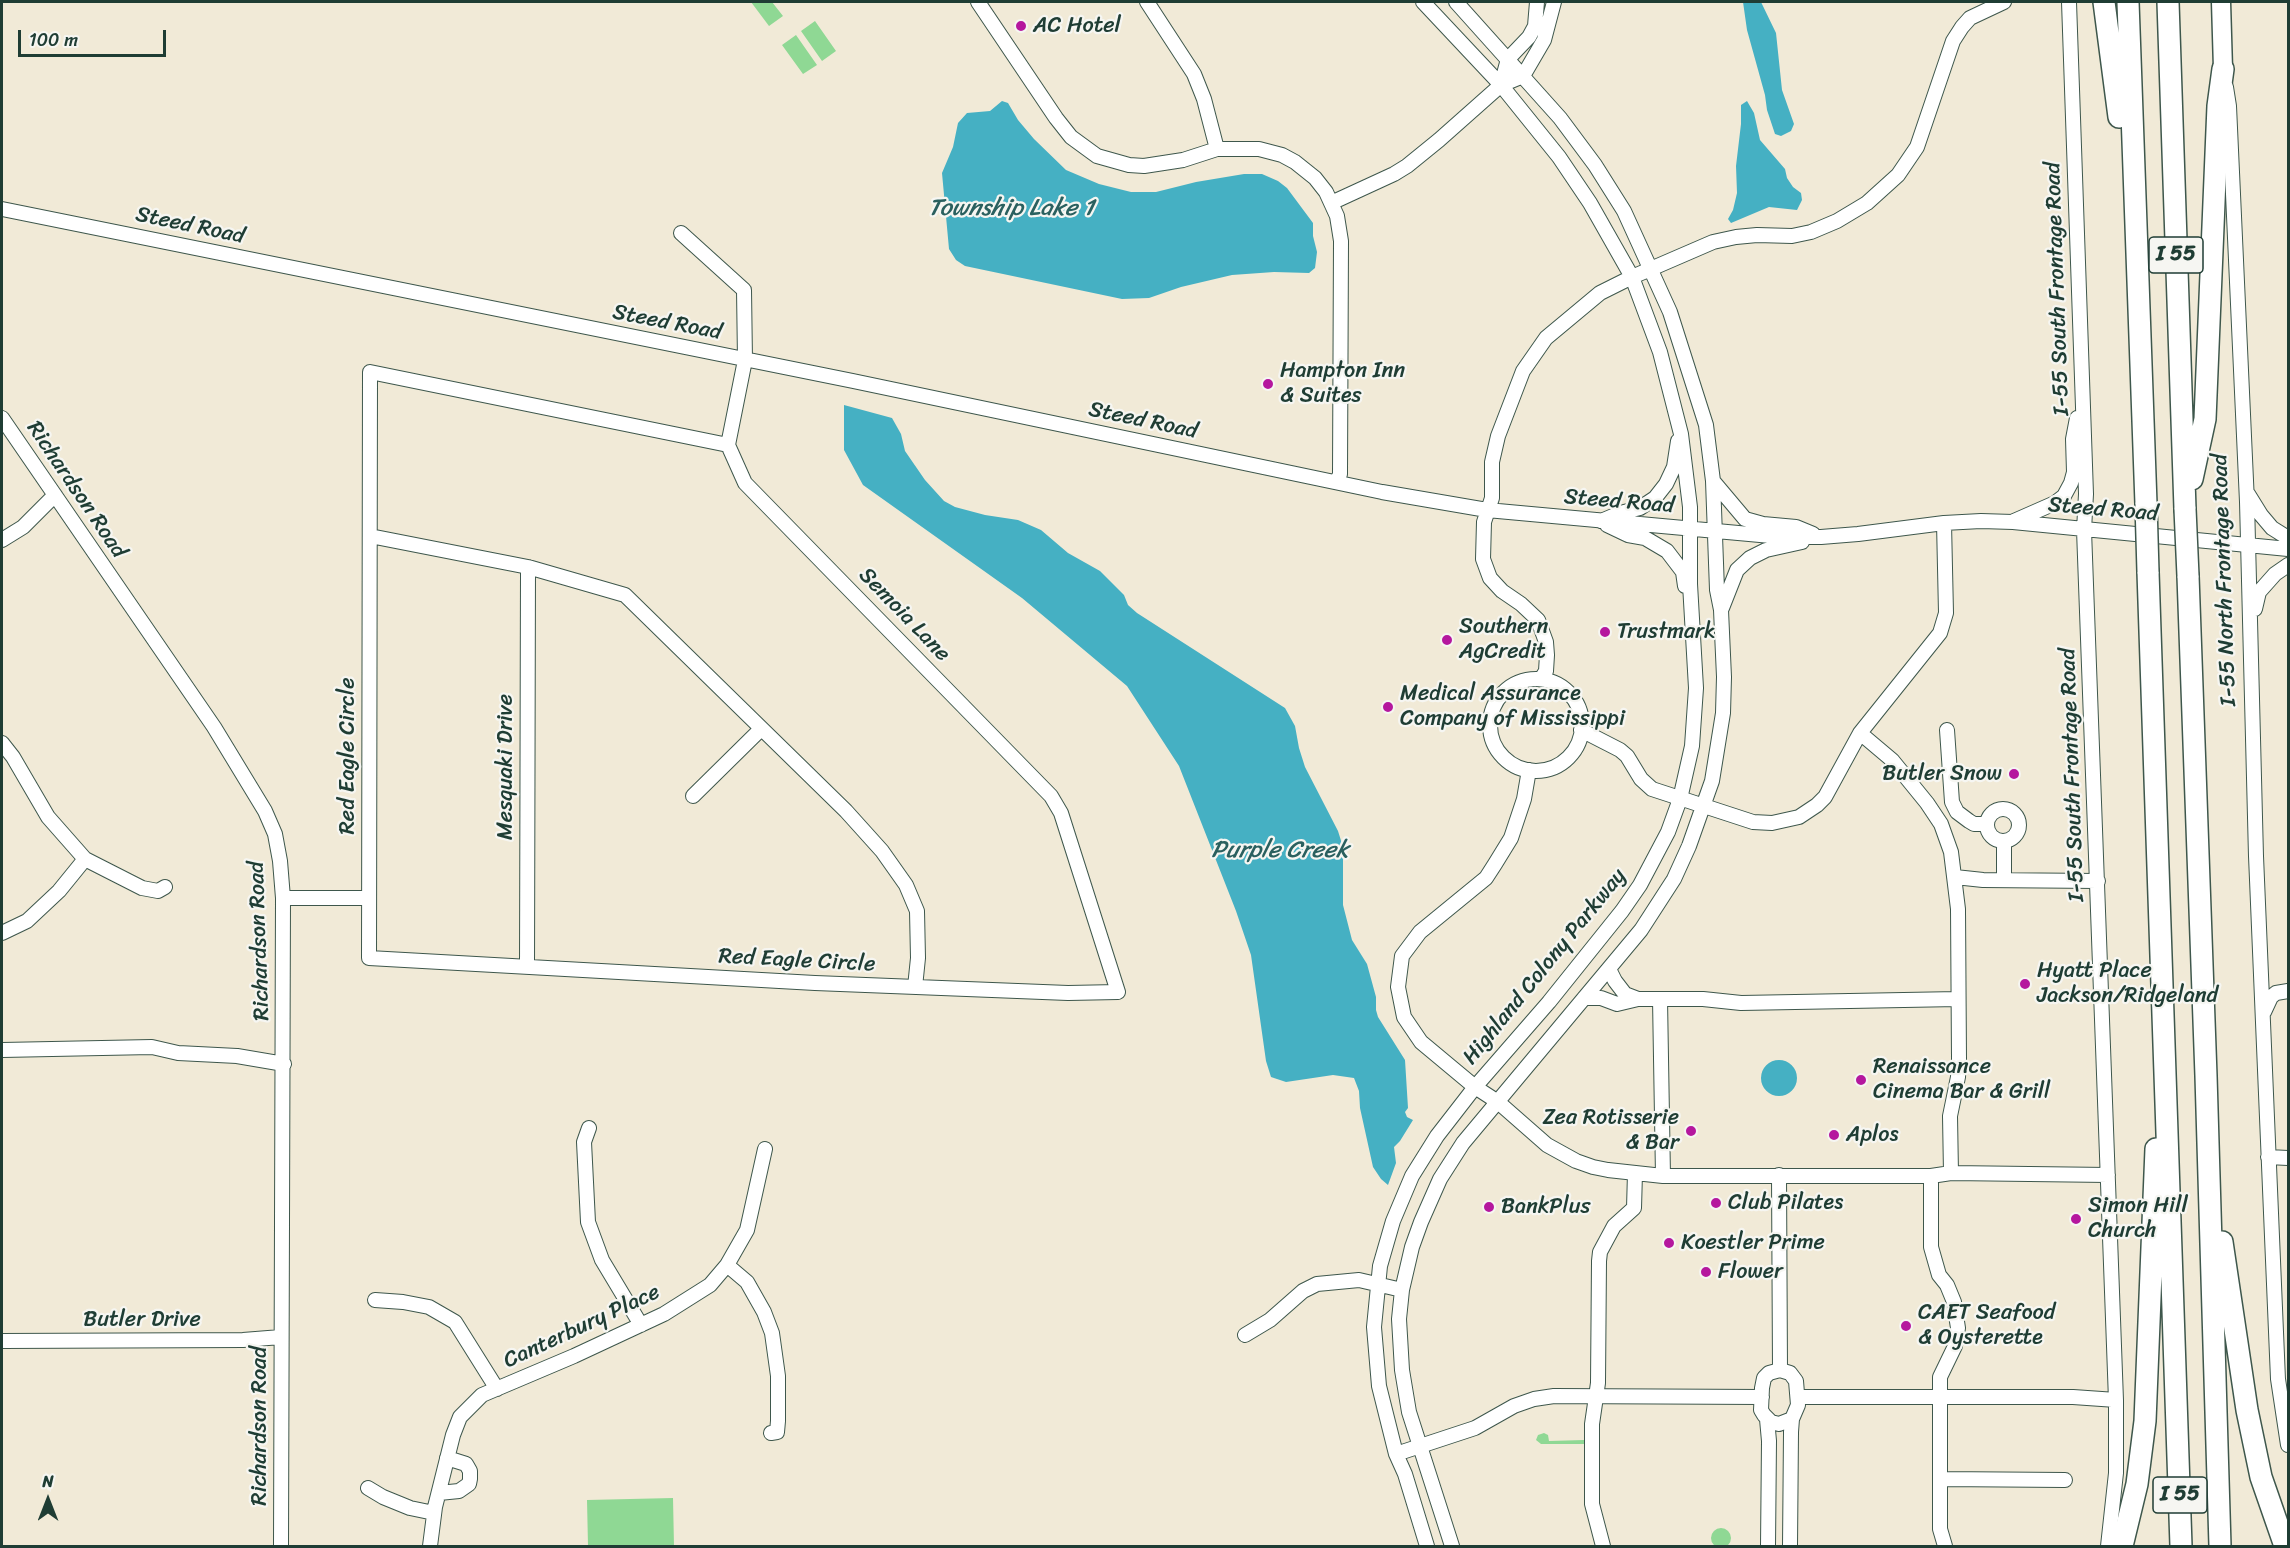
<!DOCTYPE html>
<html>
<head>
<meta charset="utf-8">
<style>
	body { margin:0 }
	#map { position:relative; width:2290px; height:1548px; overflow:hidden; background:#f1ead7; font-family:Sriracha,sans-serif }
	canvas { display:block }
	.frame { position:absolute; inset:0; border:3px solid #1f3d34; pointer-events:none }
	.north { position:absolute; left:18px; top:1470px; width:60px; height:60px; -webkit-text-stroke:4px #f6f6f2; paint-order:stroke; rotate:0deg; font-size:16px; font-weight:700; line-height:24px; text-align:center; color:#1f3d34 }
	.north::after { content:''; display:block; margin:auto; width:21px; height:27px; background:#1f3d34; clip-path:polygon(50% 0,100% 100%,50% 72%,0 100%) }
	.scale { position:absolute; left:18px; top:30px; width:148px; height:27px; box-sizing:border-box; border:3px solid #1f3d34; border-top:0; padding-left:8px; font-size:18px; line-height:21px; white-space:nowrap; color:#1f3d34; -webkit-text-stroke:4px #f6f6f2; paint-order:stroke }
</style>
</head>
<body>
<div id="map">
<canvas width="2290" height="1548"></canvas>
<div class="frame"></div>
<div class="north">N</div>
<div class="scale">100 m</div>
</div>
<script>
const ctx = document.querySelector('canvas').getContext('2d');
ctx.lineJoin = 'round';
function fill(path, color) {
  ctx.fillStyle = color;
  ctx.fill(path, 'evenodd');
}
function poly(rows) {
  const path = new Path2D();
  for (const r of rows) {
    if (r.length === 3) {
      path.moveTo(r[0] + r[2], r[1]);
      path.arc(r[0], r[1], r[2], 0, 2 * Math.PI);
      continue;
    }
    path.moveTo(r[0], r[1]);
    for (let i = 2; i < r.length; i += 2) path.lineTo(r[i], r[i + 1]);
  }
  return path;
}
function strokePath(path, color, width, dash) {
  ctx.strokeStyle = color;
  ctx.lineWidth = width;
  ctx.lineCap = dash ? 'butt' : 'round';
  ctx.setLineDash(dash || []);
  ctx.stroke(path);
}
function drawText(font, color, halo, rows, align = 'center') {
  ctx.font = font + ' Sriracha,sans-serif';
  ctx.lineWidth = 4.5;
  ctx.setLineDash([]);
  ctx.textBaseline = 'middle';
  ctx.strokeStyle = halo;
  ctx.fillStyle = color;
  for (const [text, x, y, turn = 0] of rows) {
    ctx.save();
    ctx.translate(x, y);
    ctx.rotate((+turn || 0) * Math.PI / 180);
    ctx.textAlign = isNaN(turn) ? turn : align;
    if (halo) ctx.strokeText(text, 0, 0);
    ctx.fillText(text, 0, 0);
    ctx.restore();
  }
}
fill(poly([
	[751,2,772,2,783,16,769,26],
	[815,21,836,51,822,61,801,31],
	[796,35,817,65,803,74,782,45],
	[1585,1431,1588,1444,1541,1444,1536,1440,1538,1435,1544,1433,1548,1435,1549,1441,1584,1440],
	[673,1498,674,1546,588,1546,587,1500],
	[1721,1538,10]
]), '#8fd894');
fill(poly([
	[1743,2,1761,2,1776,33,1782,90,1794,124,1791,131,1781,136,1775,134,1767,110,1765,95,1747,30],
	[1002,101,1008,103,1018,120,1034,139,1066,170,1099,184,1131,192,1156,192,1196,182,1244,174,1262,174,1278,181,1287,188,1313,223,1313,236,1317,252,1315,268,1309,273,1274,272,1232,275,1181,287,1149,298,1122,299,965,266,956,260,949,249,942,173,953,147,958,123,967,113,990,111],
	[1747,101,1754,113,1760,140,1785,169,1787,178,1793,187,1801,193,1802,200,1797,210,1769,207,1731,223,1728,219,1733,210,1737,193,1736,166,1741,124,1741,105],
	[844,405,892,418,901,434,905,451,925,480,944,501,955,507,985,515,1018,520,1041,530,1068,553,1100,571,1124,595,1128,605,1137,613,1285,708,1295,726,1299,748,1305,767,1338,831,1343,847,1343,905,1352,940,1367,964,1376,997,1376,1010,1378,1017,1405,1060,1408,1108,1405,1112,1407,1117,1413,1120,1400,1141,1394,1147,1396,1163,1388,1185,1381,1179,1373,1167,1360,1108,1359,1091,1354,1078,1333,1075,1286,1082,1271,1077,1266,1061,1251,955,1236,911,1179,766,1127,686,1022,598,863,485,844,450],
	[1779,1078,18]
]), '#45b0c3');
const minor = poly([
	[978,2,1056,118,1071,137,1097,156,1129,165,1144,166,1183,160,1217,149,1259,149,1282,155,1295,162,1315,178,1326,192,1337,216,1341,241,1340,474,1337,482],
	[1147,2,1194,74,1204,99,1217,149],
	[1423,2,1501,85,1559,157,1590,203,1632,277,1660,352,1681,434,1690,507,1690,584,1696,688,1692,746,1680,799,1668,832,1640,885,1622,911,1549,1002,1475,1087,1437,1136,1412,1176,1393,1221,1380,1266,1374,1327,1379,1386,1396,1454,1405,1474,1427,1546],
	[2069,2,2086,494,2084,530,2116,1400,2116,1473,2108,1546],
	[1501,85,1508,59,1529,37,1535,26,1537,2],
	[2226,87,2229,106,2247,502,2256,856,2278,1379,2288,1445],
	[1331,203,1394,174,1407,166,1439,140,1501,85,1523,76,1544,40,1554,2],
	[2,209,853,381,1382,492,1487,510,1771,536,1821,537,1858,534,1944,523,1981,521,2013,522,2288,549],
	[681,233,744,290,745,360,728,445,745,483,1051,796,1061,813,1118,992,1068,993,815,983,369,958,370,372,728,445],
	[2,418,214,727,265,811,275,834,280,861,283,898,281,1546],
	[1713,481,1745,519,1763,524,1796,527,1813,534],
	[2248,494,2261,515,2272,528,2288,538],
	[1601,521,1620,513,1640,508,1655,498,1666,484,1674,467,1678,441],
	[2014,521,2055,503,2064,496,2071,483,2074,472,2073,439,2077,418],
	[1607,525,1628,535,1645,538,1667,551,1683,572,1685,586],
	[370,536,528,567,625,595,846,811,882,851,906,885,917,911,918,958,915,987],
	[2,540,23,527,55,495],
	[1722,608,1737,570,1750,558,1766,550,1802,542],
	[2255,609,2259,592,2275,574,2288,565],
	[1541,679,1546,671,1547,655,1546,642,1538,620,1521,604,1502,591,1490,578,1483,559,1484,522,1492,498,1492,462,1498,436,1523,371,1546,338,1600,293,1632,277,1713,242,1736,237,1757,235,1792,236,1811,232,1837,221,1867,203,1898,175,1917,147,1953,41,1962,27,1970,18,2004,2],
	[1536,725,46],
	[1581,730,1620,750,1627,756,1641,779,1652,789,1753,822,1772,823,1799,817,1817,805,1825,797,1860,733,1940,633,1946,613,1944,523],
	[1947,730,1952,802,1957,812,1969,821,1974,824,1987,824],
	[1860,733,1892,760,1927,803,1941,824,1951,852,1958,909,1959,1059,1958,1077,1950,1116,1951,1173],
	[2,743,13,757,48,817,85,859,142,888,158,891,165,887],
	[1529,770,1524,799,1511,838,1495,864,1486,878,1420,932,1402,956,1398,987,1404,1017,1421,1042,1475,1087,1498,1102,1547,1145,1576,1161,1593,1167,1608,1170,1663,1176,1931,1176,1951,1173,2108,1175],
	[693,796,761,729],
	[2003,825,16],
	[2004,841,2004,880],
	[1955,877,1983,880,2098,881],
	[283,898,368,898],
	[2,933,27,921,59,891,85,859],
	[527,967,528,567],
	[1609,969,1615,981,1625,994,1638,999],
	[1584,998,1601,998,1617,1004,1638,999,1703,999,1741,1003,1958,999],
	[1660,999,1663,1176],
	[2264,1012,2271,997,2276,993,2288,991],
	[2,1050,152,1047,178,1053,237,1056,284,1064],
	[589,1128,584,1142,588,1222,602,1260,641,1325],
	[2268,1157,2288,1158],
	[1779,1175,1780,1370],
	[1931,1176,1931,1247,1939,1275,1947,1285,1954,1302,1958,1328,1955,1346,1940,1377,1940,1529,1945,1546],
	[727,1265,747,1282,764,1312,772,1333,778,1376,778,1421,777,1432,771,1433],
	[375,1300,403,1302,429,1307,455,1322,497,1389],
	[1245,1335,1270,1320,1303,1291,1317,1284,1359,1280,1402,1290],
	[2,1341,243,1340,281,1337],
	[1780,1370,1790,1373,1796,1381,1798,1405,1792,1419,1779,1424,1771,1422,1764,1415,1761,1410,1762,1388,1764,1378,1769,1373,1780,1370],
	[1798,1397,2073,1397,2116,1400],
	[1767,1419,1769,1441,1768,1546],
	[1396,1454,1475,1428,1514,1406,1534,1399,1554,1396,1762,1397],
	[1940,1479,2065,1480],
	[368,1488,383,1497,410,1508,434,1513],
	[439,1493,459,1491,469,1484,470,1479,470,1471,466,1464,447,1458],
	[430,1546,435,1507,453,1435,460,1417,482,1395,574,1356,664,1314,710,1285,727,1265,747,1230,765,1149],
	[1452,1546,1409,1412,1402,1370,1399,1319,1402,1290,1412,1247,1421,1222,1440,1179,1463,1143,1641,930,1674,879,1689,846,1712,781,1723,713,1724,677,1721,610,1717,590,1713,481,1706,425,1670,312,1624,211,1595,165,1560,118,1456,2],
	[1603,1546,1592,1504,1592,1424,1598,1383,1599,1261,1600,1252,1614,1226,1634,1208,1635,1173],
	[1790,1546,1791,1432,1792,1419]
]);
const major = poly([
	[2221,2,2223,69]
]);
const highway = poly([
	[2104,2,2119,117],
	[2128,2,2146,504],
	[2168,2,2185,509],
	[2192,479,2205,419,2218,106,2223,69],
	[2148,572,2181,1546],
	[2188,576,2206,1076,2220,1546],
	[2222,1242,2247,1410,2261,1477,2285,1546],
	[2122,1546,2137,1484,2145,1421,2156,1149]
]);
strokePath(minor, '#3e574c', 16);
strokePath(major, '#3e574c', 21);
strokePath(highway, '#3e574c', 24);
strokePath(minor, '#fff', 14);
strokePath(major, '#fff', 18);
strokePath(highway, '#fff', 21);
const highwayBridge = poly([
	[2146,504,2148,572],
	[2185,509,2188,576]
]);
strokePath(highwayBridge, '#3e574c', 24, []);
strokePath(highwayBridge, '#fff', 21);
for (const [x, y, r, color] of [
	[1021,26,6,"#b5179e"],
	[1268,384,6,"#b5179e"],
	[1605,632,6,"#b5179e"],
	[1447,640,6,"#b5179e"],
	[1388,707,6,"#b5179e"],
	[2014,774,6,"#b5179e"],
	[2025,984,6,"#b5179e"],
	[1861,1080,6,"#b5179e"],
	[1691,1131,6,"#b5179e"],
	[1834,1135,6,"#b5179e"],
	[1716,1203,6,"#b5179e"],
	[1489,1207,6,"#b5179e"],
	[2076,1219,6,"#b5179e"],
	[1669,1243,6,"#b5179e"],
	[1706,1272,6,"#b5179e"],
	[1906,1326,6,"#b5179e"]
]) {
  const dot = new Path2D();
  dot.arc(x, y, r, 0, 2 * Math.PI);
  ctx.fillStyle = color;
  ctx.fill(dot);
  strokePath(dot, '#f6f6f2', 2);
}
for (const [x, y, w] of [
	[2176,255,54],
	[2180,1495,54]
]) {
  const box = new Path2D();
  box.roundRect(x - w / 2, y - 18, w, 36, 4.5);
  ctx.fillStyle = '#f6f6f2';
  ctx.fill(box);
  strokePath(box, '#1f3d34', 1.5);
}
drawText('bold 21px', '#1f3d34', null, [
	["I 55",2176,255],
	["I 55",2180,1495]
]);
drawText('22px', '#1f3d34', '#f6f6f2', [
	["AC Hotel",1033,26],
	["Hampton Inn",1280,371],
	["& Suites",1280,396],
	["Southern",1459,627],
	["AgCredit",1459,652],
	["Trustmark",1617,632],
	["Medical Assurance",1400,694],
	["Company of Mississippi",1400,719],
	["Butler Snow",2002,774,"right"],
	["Hyatt Place",2037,971],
	["Jackson/Ridgeland",2037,996],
	["Renaissance",1873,1067],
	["Cinema Bar & Grill",1873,1092],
	["Zea Rotisserie",1679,1118,"right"],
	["& Bar",1679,1143,"right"],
	["Aplos",1846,1135],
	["Club Pilates",1728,1203],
	["Simon Hill",2088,1206],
	["Church",2088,1231],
	["BankPlus",1501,1207],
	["Koestler Prime",1681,1243],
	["Flower",1718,1272],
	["CAET Seafood",1918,1313],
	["& Oysterette",1918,1338]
], 'left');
drawText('22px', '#1f3d34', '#f6f6f2', [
	["Steed Road",190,226,12],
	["I-55 South Frontage Road",2058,289,-92],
	["Steed Road",667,323,11],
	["Steed Road",1143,421,12],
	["Richardson Road",76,490,56],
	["Steed Road",1619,502,5],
	["Steed Road",2103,510,5],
	["I-55 North Frontage Road",2225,580,-92],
	["Semoia Lane",904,615,46],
	["Red Eagle Circle",348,756,-90],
	["Mesquaki Drive",506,767,-90],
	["I-55 South Frontage Road",2073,775,-92],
	["Richardson Road",260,941,-92],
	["Red Eagle Circle",797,961,3],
	["Highland Colony Parkway",1545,967,-51],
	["Butler Drive",142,1320],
	["Canterbury Place",582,1327,-25],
	["Richardson Road",260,1426,-90]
]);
drawText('italic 24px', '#2a605f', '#f6f6f2', [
	["Township Lake 1",1011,209],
	["Purple Creek",1280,851]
]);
</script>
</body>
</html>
